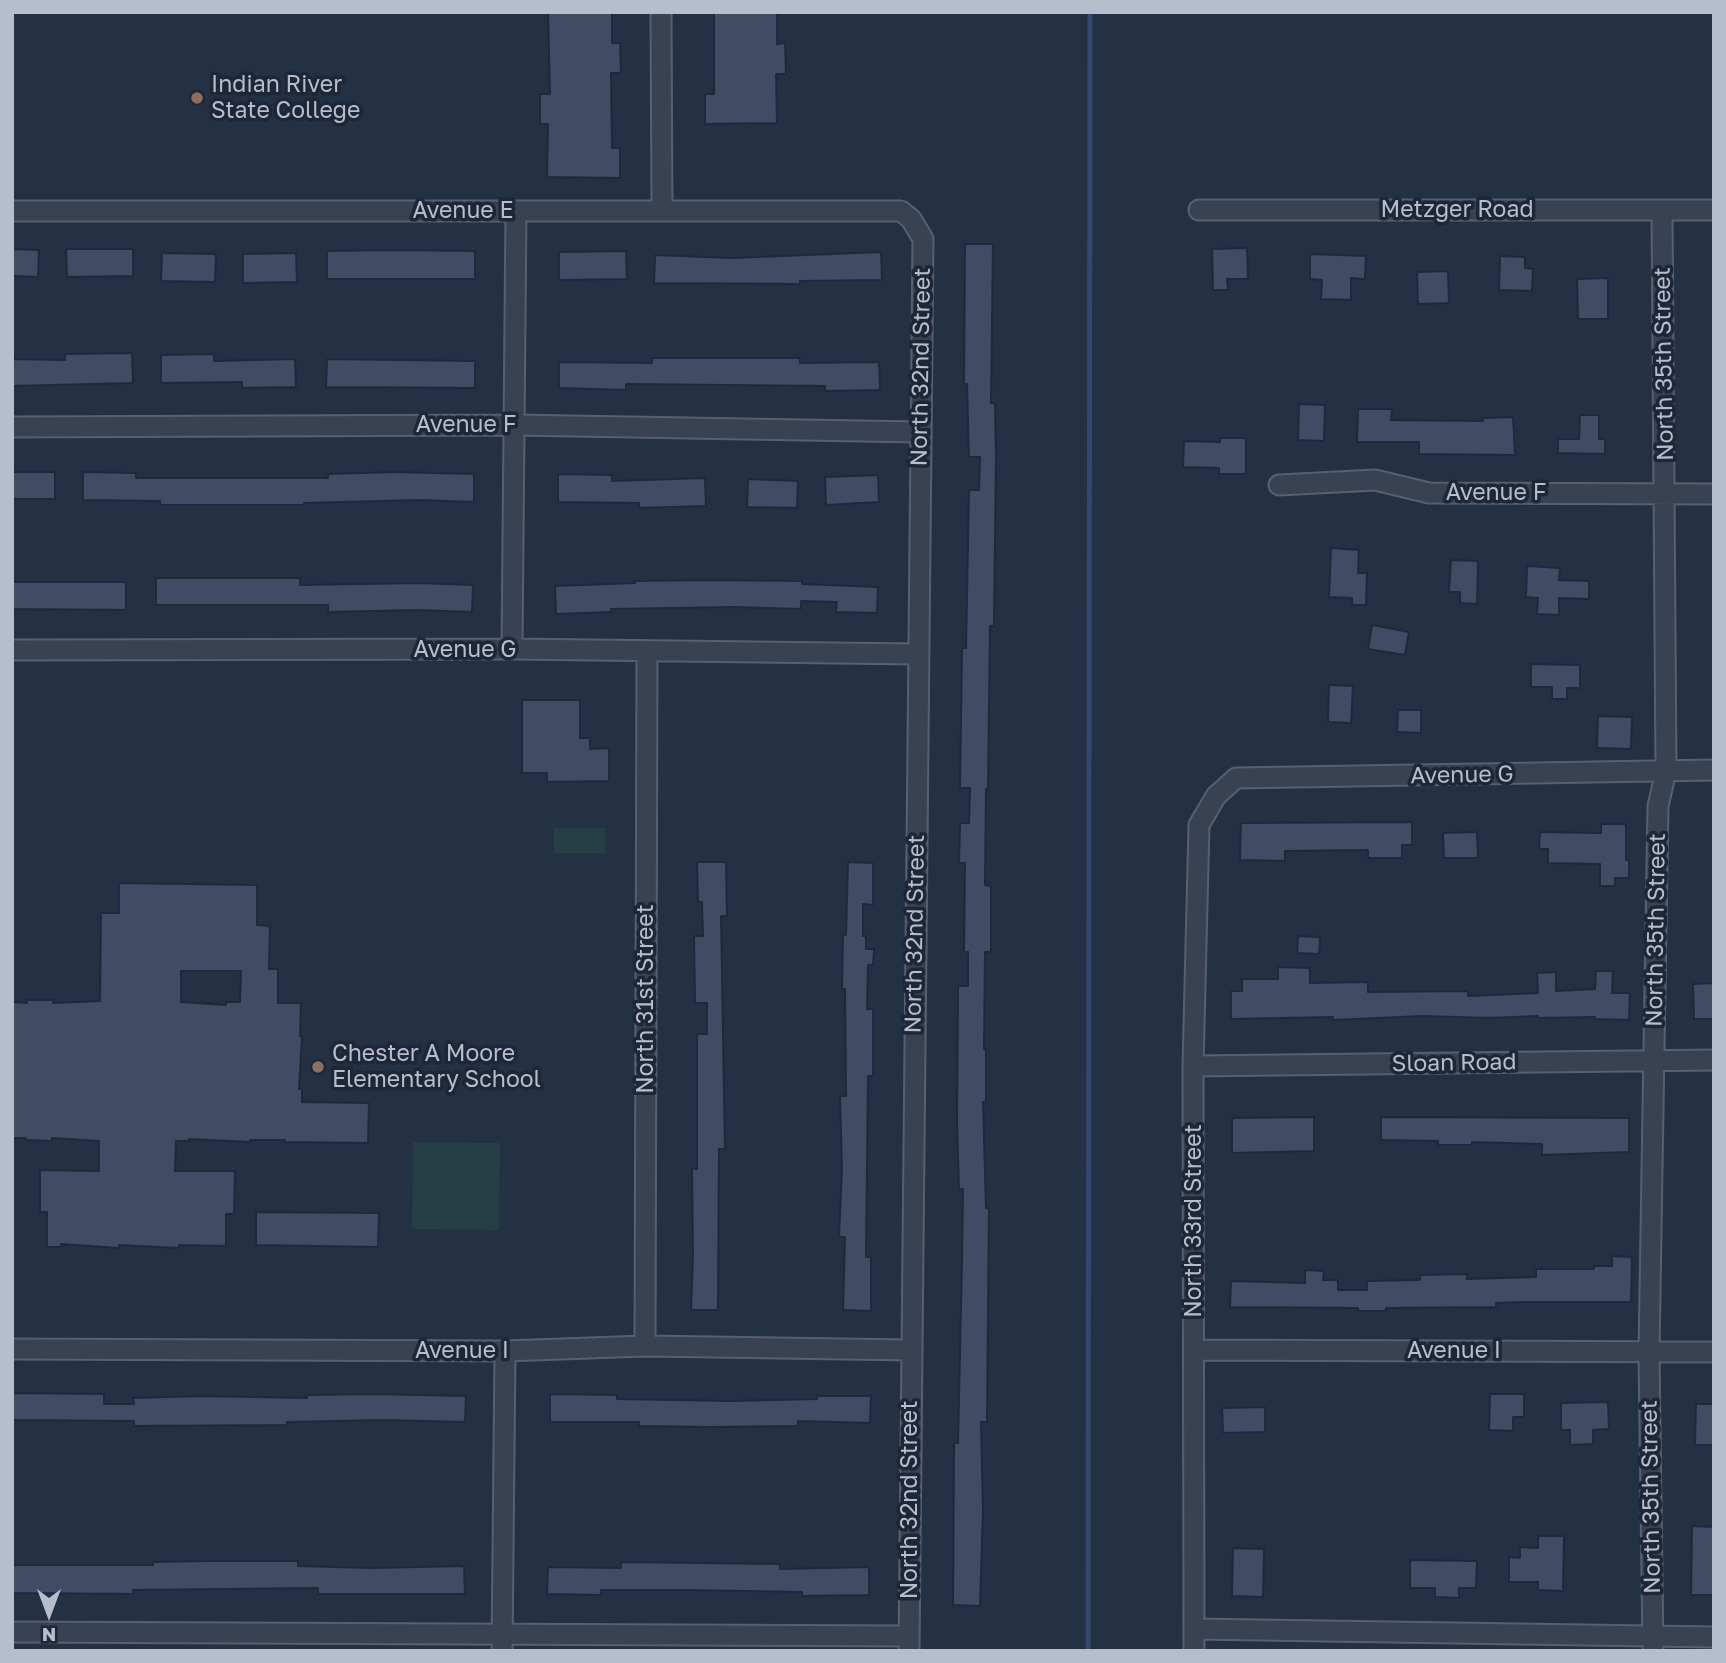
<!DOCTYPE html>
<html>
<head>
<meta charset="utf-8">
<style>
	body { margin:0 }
	#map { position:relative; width:1726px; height:1663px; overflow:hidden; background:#243043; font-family:"Golos Text",sans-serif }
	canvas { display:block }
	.frame { position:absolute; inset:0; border:14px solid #b6bdcd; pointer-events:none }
	.north { position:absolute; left:14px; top:1579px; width:70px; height:70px; -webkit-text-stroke:5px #1d2738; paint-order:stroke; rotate:180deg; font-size:19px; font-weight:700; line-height:28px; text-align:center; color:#b6bdcd }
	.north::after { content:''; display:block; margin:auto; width:24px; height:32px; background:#b6bdcd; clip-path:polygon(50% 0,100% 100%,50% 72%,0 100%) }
</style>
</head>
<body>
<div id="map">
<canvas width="1726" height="1663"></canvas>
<div class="frame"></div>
<div class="north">N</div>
</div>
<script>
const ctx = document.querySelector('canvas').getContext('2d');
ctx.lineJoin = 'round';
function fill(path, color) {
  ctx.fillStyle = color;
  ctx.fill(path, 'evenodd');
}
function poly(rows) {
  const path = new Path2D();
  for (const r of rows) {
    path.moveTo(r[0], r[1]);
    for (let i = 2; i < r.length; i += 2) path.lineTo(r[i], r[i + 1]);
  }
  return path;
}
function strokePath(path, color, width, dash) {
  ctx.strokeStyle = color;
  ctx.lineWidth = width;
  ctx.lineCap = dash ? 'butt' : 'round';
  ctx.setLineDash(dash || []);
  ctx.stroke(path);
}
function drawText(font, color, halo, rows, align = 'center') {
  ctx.font = font + ' "Golos Text",sans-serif';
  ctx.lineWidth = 7;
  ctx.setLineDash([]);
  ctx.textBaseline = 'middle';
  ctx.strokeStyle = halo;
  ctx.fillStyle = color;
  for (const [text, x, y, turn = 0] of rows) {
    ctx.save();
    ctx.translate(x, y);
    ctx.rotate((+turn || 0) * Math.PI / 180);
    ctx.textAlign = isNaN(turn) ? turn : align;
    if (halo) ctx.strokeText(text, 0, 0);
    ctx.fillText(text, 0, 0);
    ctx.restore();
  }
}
fill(poly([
	[554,828,605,828,605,853,554,853],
	[413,1142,500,1143,499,1230,412,1229]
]), '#263f44');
strokePath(poly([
	[1088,1651,1090,12]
]), '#35476a', 5);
const building = poly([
	[548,12,612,12,612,43,620,43,621,73,611,73,612,148,620,148,620,178,547,177,548,124,540,124,540,94,550,94,548,12],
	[714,12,777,12,777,44,785,43,786,74,776,74,777,123,705,124,705,94,714,94,714,12],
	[965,244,993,244,991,403,995,403,996,457,994,626,990,626,988,789,986,789,985,885,991,886,991,952,985,952,984,1049,986,1049,986,1102,983,1102,986,1208,989,1208,987,1422,981,1422,983,1510,980,1606,953,1605,954,1443,958,1443,962,1261,963,1189,959,1189,957,1122,958,986,968,986,968,952,964,952,965,863,959,863,960,823,969,823,970,788,960,788,962,648,966,648,969,490,979,490,980,457,969,457,967,384,964,384,965,244],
	[1247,248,1248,279,1227,279,1228,290,1213,290,1212,249,1247,248],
	[12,249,39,250,38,277,12,276,12,249],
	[66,249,133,249,133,276,67,277,66,249],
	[393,250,475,251,475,279,327,279,327,251,393,250],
	[626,251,627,279,559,280,559,252,626,251],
	[881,252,882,280,800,281,800,284,654,283,655,255,732,258,881,252],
	[162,253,216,254,215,282,161,281,162,253],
	[296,253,297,282,243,283,243,254,296,253],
	[1310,254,1366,256,1365,279,1351,278,1351,300,1321,299,1322,280,1310,279,1310,254],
	[1500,256,1525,257,1525,268,1533,269,1532,291,1499,290,1500,256],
	[1448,271,1449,303,1418,304,1417,272,1448,271],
	[1608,278,1608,319,1578,319,1577,279,1608,278],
	[132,353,133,383,12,386,12,359,65,360,65,354,132,353],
	[214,354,214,361,295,359,296,387,242,388,242,382,161,383,161,355,214,354],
	[652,358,800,358,800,363,879,362,880,390,825,391,825,386,626,384,626,390,559,388,559,362,652,363,652,358],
	[327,359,475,361,475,388,326,387,327,359],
	[1299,404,1325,405,1324,441,1298,440,1299,404],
	[1358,409,1392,409,1391,420,1483,421,1483,418,1513,417,1515,455,1419,454,1419,442,1357,442,1358,409],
	[1580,415,1599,415,1599,439,1605,439,1605,454,1558,453,1558,439,1579,439,1580,415],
	[1220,438,1246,438,1246,474,1219,474,1219,468,1183,467,1184,441,1220,442,1220,438],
	[12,472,55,472,55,499,12,499,12,472],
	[83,472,136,473,136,478,328,478,328,474,395,472,474,474,474,502,420,500,304,503,304,505,160,505,160,501,83,500,83,472],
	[558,474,612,475,612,481,705,478,706,506,639,508,639,503,558,502,558,474],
	[878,475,879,502,826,505,825,477,878,475],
	[748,479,798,481,797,508,747,507,748,479],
	[1331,548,1359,550,1358,573,1367,573,1366,605,1352,605,1352,598,1329,597,1331,548],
	[1451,560,1478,561,1477,604,1460,603,1460,592,1449,592,1451,560],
	[1527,566,1560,568,1559,580,1589,581,1589,599,1559,598,1559,615,1537,614,1538,598,1526,597,1527,566],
	[156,578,300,578,300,585,419,583,473,585,472,612,418,610,328,612,328,605,156,605,156,578],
	[707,580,802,581,802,584,878,587,877,613,836,612,837,602,801,601,801,609,734,607,611,609,611,612,556,614,555,586,635,583,635,581,707,580],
	[12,582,126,582,126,610,12,609,12,582],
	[1372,625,1409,632,1405,655,1368,649,1372,625],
	[1531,664,1580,665,1580,688,1567,688,1567,699,1552,699,1552,687,1531,687,1531,664],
	[1329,685,1353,686,1351,723,1328,722,1329,685],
	[522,700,580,700,580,738,590,738,590,749,609,748,609,781,547,782,547,773,522,773,522,700],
	[1398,710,1421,710,1421,733,1397,732,1398,710],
	[1598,716,1632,717,1631,749,1597,748,1598,716],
	[1412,822,1412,845,1402,845,1402,858,1368,858,1368,850,1285,851,1285,861,1240,860,1241,823,1412,822],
	[1601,824,1626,824,1626,860,1629,860,1629,878,1615,878,1615,886,1600,886,1600,864,1548,863,1548,849,1539,849,1540,832,1601,833,1601,824],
	[1477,832,1478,858,1444,858,1443,833,1477,832],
	[697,862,726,862,727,916,721,916,725,1149,719,1149,718,1310,691,1310,693,1256,692,1169,697,1169,697,1034,707,1034,707,1003,695,1003,694,936,703,936,702,902,698,902,697,862],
	[848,862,873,863,873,905,863,904,863,936,866,936,866,949,874,949,873,965,868,965,867,1009,873,1009,873,1076,868,1076,866,1257,871,1257,871,1311,843,1310,845,1237,839,1237,842,1169,840,1096,846,1096,845,989,842,989,843,935,846,935,848,862],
	[119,883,257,885,257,925,270,926,269,969,278,969,278,1003,301,1003,300,1036,302,1036,299,1089,302,1089,302,1102,369,1103,368,1143,285,1142,285,1140,250,1140,250,1142,189,1139,189,1141,176,1141,175,1171,235,1171,234,1214,226,1214,226,1246,179,1245,179,1248,119,1245,119,1248,61,1244,61,1247,47,1247,47,1212,40,1212,40,1170,99,1171,99,1141,52,1138,52,1141,26,1140,26,1138,12,1138,12,1002,27,1003,27,1000,53,1000,53,1003,100,1001,101,913,119,913,119,883],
	[181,971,241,971,240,1002,226,1002,226,1005,181,1002,181,971],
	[1298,936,1320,937,1319,954,1297,953,1298,936],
	[1278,967,1310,968,1310,983,1368,982,1368,992,1468,991,1468,996,1538,993,1537,973,1556,972,1556,991,1595,989,1596,971,1613,971,1612,993,1630,993,1629,1020,1595,1019,1595,1017,1538,1018,1538,1016,1489,1018,1423,1016,1333,1020,1333,1017,1231,1019,1231,991,1242,991,1242,979,1278,979,1278,967],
	[1714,983,1714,1019,1694,1019,1693,984,1714,983],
	[1314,1117,1314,1151,1232,1153,1232,1118,1314,1117],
	[1381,1117,1629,1118,1629,1152,1542,1155,1542,1144,1472,1142,1472,1145,1438,1145,1438,1141,1381,1140,1381,1117],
	[256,1212,379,1213,378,1247,256,1245,256,1212],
	[1612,1256,1632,1257,1631,1302,1522,1302,1496,1303,1496,1307,1386,1308,1386,1311,1358,1311,1358,1308,1230,1307,1231,1281,1305,1283,1305,1270,1324,1271,1323,1280,1338,1280,1338,1290,1367,1290,1367,1281,1420,1280,1420,1275,1467,1274,1467,1279,1536,1277,1536,1269,1594,1269,1594,1266,1612,1266,1612,1256],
	[12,1393,104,1394,104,1404,134,1404,133,1398,201,1396,307,1398,307,1395,372,1394,466,1396,465,1422,384,1420,287,1422,287,1425,134,1426,134,1421,12,1420,12,1393],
	[550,1394,617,1395,617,1399,730,1401,817,1399,817,1396,871,1396,870,1423,798,1421,798,1426,710,1427,639,1426,639,1422,550,1422,550,1394],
	[1490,1394,1524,1394,1524,1417,1513,1417,1513,1431,1489,1430,1490,1394],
	[1608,1402,1609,1429,1593,1430,1593,1444,1570,1445,1570,1430,1561,1430,1561,1403,1608,1402],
	[1696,1404,1714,1404,1714,1445,1695,1445,1696,1404],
	[1265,1407,1265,1432,1223,1433,1222,1408,1265,1407],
	[1692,1526,1714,1527,1714,1595,1691,1595,1692,1526],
	[1538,1536,1564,1536,1563,1591,1538,1590,1538,1582,1509,1582,1509,1557,1520,1558,1520,1547,1538,1548,1538,1536],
	[1233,1548,1264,1549,1263,1597,1232,1596,1233,1548],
	[1410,1560,1477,1561,1476,1588,1459,1588,1459,1598,1435,1597,1435,1588,1410,1588,1410,1560],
	[206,1561,298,1561,298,1566,371,1568,464,1566,465,1594,318,1594,318,1588,133,1590,133,1594,12,1593,12,1565,153,1565,153,1562,206,1561],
	[621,1562,780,1564,780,1569,869,1567,869,1595,802,1596,802,1592,688,1590,601,1590,601,1595,547,1594,548,1567,621,1568,621,1562]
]);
fill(building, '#404c64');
strokePath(building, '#1f293a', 2);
const minor = poly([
	[661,12,662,211],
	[1199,210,1714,210],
	[12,211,901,211,911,219,923,239,909,1651],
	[12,427,514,425,919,432],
	[1279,485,1375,480,1429,493,1714,494],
	[512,649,516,211],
	[12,650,512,649,918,654],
	[1193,1066,1714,1060],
	[645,1346,647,651],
	[12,1349,505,1351,645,1346,911,1350],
	[1194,1350,1714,1352],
	[1195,1629,1714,1637],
	[12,1632,909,1636],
	[502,1651,505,1351],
	[1194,1651,1193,1066,1199,825,1216,796,1236,778,1714,770],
	[1653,1651,1649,1352,1658,806,1666,771,1662,210]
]);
strokePath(minor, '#576070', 23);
strokePath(minor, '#394253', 19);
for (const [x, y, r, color] of [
	[197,98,7,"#8d6e63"],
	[318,1067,7,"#8d6e63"]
]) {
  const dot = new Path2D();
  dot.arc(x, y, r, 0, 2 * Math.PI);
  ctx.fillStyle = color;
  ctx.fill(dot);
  strokePath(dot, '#1d2738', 2.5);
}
drawText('23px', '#b6bdcd', '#1d2738', [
	["Indian River",211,85],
	["State College",211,111],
	["Chester A Moore",332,1054],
	["Elementary School",332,1080]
], 'left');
drawText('23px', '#b6bdcd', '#1d2738', [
	["Metzger Road",1457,210],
	["Avenue E",463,211],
	["North 35th Street",1664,364,-91],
	["North 32nd Street",921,367,-89],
	["Avenue F",466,425],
	["Avenue F",1496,493],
	["Avenue G",465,650],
	["Avenue G",1462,775,-1],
	["North 35th Street",1656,930,-89],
	["North 32nd Street",915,934,-89],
	["North 31st Street",646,999,-90],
	["Sloan Road",1454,1063,-1],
	["North 33rd Street",1194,1221,-90],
	["Avenue I",462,1351],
	["Avenue I",1454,1351],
	["North 35th Street",1651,1497,-91],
	["North 32nd Street",910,1500,-90]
]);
</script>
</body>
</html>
